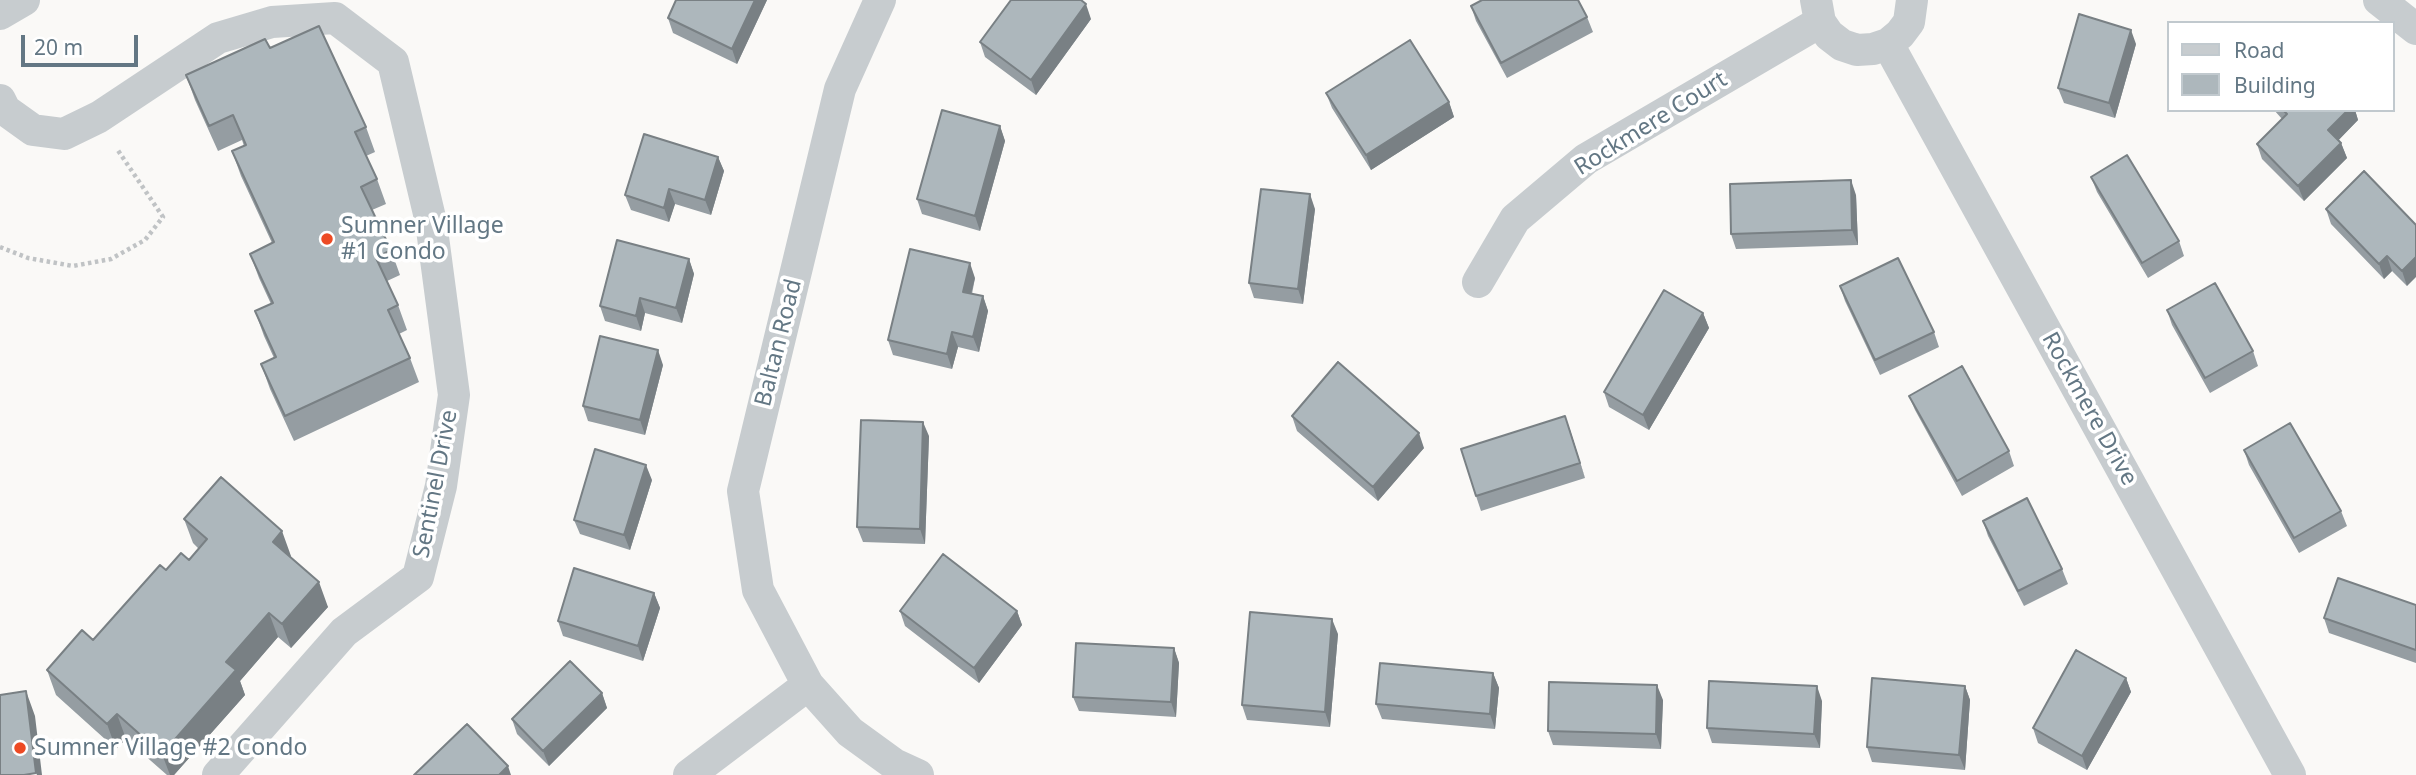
<!DOCTYPE html>
<html>
<head>
<meta charset="utf-8">
<style>
	body { margin:0 }
	#map { position:relative; width:2416px; height:775px; overflow:hidden; background:#faf9f7; font-family:"Noto Sans",sans-serif }
	canvas { display:block }
	.legend { position:absolute; left:2167px; top:21px; width:228px; height:91px; box-sizing:border-box; background:#fff; border:2px solid #c1c9ce; margin:0; padding:9px 12px; list-style:none; font-size:21px; color:#637784 }
	.legend li { display:flex; align-items:center; gap:14px; height:35px }
	.legend b { width:35px; border:2px solid #c1c9ce }
	.scale { position:absolute; left:21px; top:35px; width:117px; height:32px; box-sizing:border-box; border:4px solid #637784; border-top:0; padding-left:9px; font-size:21px; line-height:24px; white-space:nowrap; color:#637784; -webkit-text-stroke:5px #fff; paint-order:stroke }
</style>
</head>
<body>
<div id="map">
<canvas width="2416" height="775"></canvas>
<ul class="legend">
<li><b style="height:9px;background:#c7cccf"></b>Road</li>
<li><b style="height:19px;background:#adb7bc"></b>Building</li>
</ul>
<div class="scale">20 m</div>
</div>
<script>
const ctx = document.querySelector('canvas').getContext('2d');
ctx.lineJoin = 'round';
function poly(rows) {
  const path = new Path2D();
  for (const r of rows) {
    path.moveTo(r[0], r[1]);
    for (let i = 2; i < r.length; i += 2) path.lineTo(r[i], r[i + 1]);
  }
  return path;
}
function strokePath(path, color, width, dash) {
  ctx.strokeStyle = color;
  ctx.lineWidth = width;
  ctx.lineCap = dash ? 'butt' : 'round';
  ctx.setLineDash(dash || []);
  ctx.stroke(path);
}
function fill(path, color) {
  ctx.fillStyle = color;
  ctx.fill(path, 'evenodd');
}
function drawText(font, color, halo, rows, align = 'center') {
  ctx.font = font + ' "Noto Sans",sans-serif';
  ctx.lineWidth = 7;
  ctx.setLineDash([]);
  ctx.textBaseline = 'middle';
  ctx.strokeStyle = halo;
  ctx.fillStyle = color;
  for (const [text, x, y, turn = 0] of rows) {
    ctx.save();
    ctx.translate(x, y);
    ctx.rotate((+turn || 0) * Math.PI / 180);
    ctx.textAlign = isNaN(turn) ? turn : align;
    if (halo) ctx.strokeText(text, 0, 0);
    ctx.fillText(text, 0, 0);
    ctx.restore();
  }
}
strokePath(poly([
	[0,247,28,258,73,266,111,259,145,240,163,217,117,149]
]), '#c0c3c5', 4.5, [3.5, 3.5]);
strokePath(poly([
	[880,0,840,89,743,491,758,590,808,685,850,732,894,764,918,775],
	[1816,0,1820,22,1829,35,1842,45,1857,50,1873,49,1888,44,1900,34,1909,22,1912,0],
	[2379,0,2416,29],
	[0,14,24,0],
	[1888,44,2290,775],
	[0,100,5,110,33,130,64,134,99,117,218,38,272,22,335,18,393,62,431,222,454,395,441,486,418,577,344,632,218,775],
	[1478,282,1515,219,1586,159,1820,22],
	[689,775,808,685]
]), '#c7cccf', 32);
fill(poly([
	[767,0,737,64,673,33,668,18],
	[1471,6,1587,17,1593,32,1507,78,1476,21],
	[1091,19,1036,95,985,57,980,42],
	[2136,44,2115,118,2064,103,2058,88],
	[270,48,366,127,375,152,366,156,377,179,386,204,372,210,391,250,400,275,387,281,398,305,407,330,399,334,410,358,419,382,294,441,270,389,261,364,274,358,264,336,255,311,271,304,259,278,250,254,272,243,241,176,232,151,244,146,242,140,218,151,195,100,186,75],
	[1326,93,1449,102,1454,117,1371,170,1332,108],
	[2274,110,2355,110,2358,120,2338,140,2341,143,2347,158,2304,201,2262,159,2257,144,2282,119],
	[1000,126,1005,141,980,231,922,214,917,199],
	[718,157,724,171,711,215,675,204,669,222,631,210,625,195],
	[2091,177,2179,241,2184,256,2148,278,2097,192],
	[1856,195,1858,245,1736,249,1731,234],
	[1315,209,1303,304,1254,298,1249,283],
	[2326,209,2416,225,2407,286,2392,271,2384,279,2331,224],
	[689,259,694,274,682,323,645,313,641,331,605,321,600,306],
	[975,278,972,294,983,296,988,311,979,352,958,347,952,369,893,355,888,340],
	[1840,286,1934,332,1939,347,1880,375,1845,301],
	[2167,310,2253,351,2258,366,2210,393,2172,325],
	[1703,313,1709,328,1649,430,1609,407,1604,392],
	[663,365,645,435,588,421,583,406],
	[1909,396,2009,451,2014,466,1962,496,1915,410],
	[1292,416,1424,448,1378,501,1297,431],
	[1570,430,1585,478,1481,511,1476,496],
	[929,436,925,544,863,542,857,527],
	[2244,450,2341,511,2347,526,2299,553,2249,465],
	[652,480,630,550,580,534,574,520],
	[184,519,291,556,290,557,328,607,291,648,278,637,240,681,245,695,174,775,167,775,126,739,116,749,56,695,47,670,93,640,166,570,189,560,199,549,193,543],
	[1983,521,2062,569,2068,584,2024,606,1988,536],
	[654,593,660,608,643,661,563,636,558,621],
	[2416,605,2416,663,2329,633,2324,618],
	[900,611,1017,611,1022,625,979,683,905,626],
	[1338,634,1330,727,1247,720,1242,705],
	[1174,648,1179,663,1176,717,1079,711,1073,697],
	[1493,673,1499,688,1495,729,1382,719,1376,704],
	[2126,678,2131,692,2087,770,2038,743,2033,728],
	[1965,686,1970,700,1965,770,1872,762,1867,747],
	[602,693,607,708,549,766,517,734,512,719],
	[1663,700,1661,749,1553,745,1548,731],
	[1822,701,1820,748,1712,743,1707,728]
]), '#959da2');
fill(poly([
	[755,0,767,0,737,64,732,49],
	[1086,4,1091,19,1036,95,1031,80],
	[2131,30,2136,44,2115,118,2109,103],
	[1449,102,1454,117,1371,170,1366,155],
	[2348,110,2355,110,2358,120,2334,145,2328,130],
	[1000,126,1005,141,980,231,975,216],
	[2341,143,2347,158,2304,201,2298,186],
	[718,157,724,171,711,215,705,200],
	[1851,180,1856,195,1858,245,1852,230],
	[669,189,675,204,669,222,664,208],
	[1310,194,1315,209,1303,304,1298,289],
	[2387,256,2392,271,2384,279,2379,264],
	[2416,257,2416,277,2407,286,2402,271],
	[689,259,694,274,682,323,676,308],
	[970,263,975,278,968,306,963,292],
	[983,296,988,311,979,352,973,337],
	[640,298,645,313,641,331,636,316],
	[1703,313,1709,328,1649,430,1643,415],
	[952,332,958,347,952,369,947,354],
	[658,350,663,365,645,435,640,420],
	[1565,416,1570,430,1585,478,1580,463],
	[923,422,929,436,925,544,920,529],
	[1419,433,1424,448,1378,501,1373,487],
	[646,465,652,480,630,550,624,535],
	[282,531,291,556,282,566,273,542],
	[319,582,328,607,291,648,282,624],
	[654,593,660,608,643,661,638,646],
	[1017,611,1022,625,979,683,974,668],
	[269,613,278,637,240,681,245,695,174,775,170,775,162,754,226,662],
	[1332,619,1338,634,1330,727,1325,712],
	[1174,648,1179,663,1176,717,1171,702],
	[1493,673,1499,688,1495,729,1490,714],
	[2126,678,2131,692,2087,770,2082,756],
	[1657,685,1663,700,1661,749,1656,734],
	[1817,686,1822,701,1820,748,1814,734],
	[1965,686,1970,700,1965,770,1959,755],
	[26,691,35,716,42,775,37,775,36,773],
	[602,693,607,708,549,766,543,751],
	[117,714,126,739,116,749,107,724],
	[508,766,511,775,499,775]
]), '#798084');
const building = poly([
	[676,0,755,0,732,49,668,18,676,0],
	[1011,0,1081,0,1086,4,1031,80,980,42,1011,0],
	[1482,0,1578,0,1587,17,1501,63,1471,6,1482,0],
	[2079,14,2131,30,2109,103,2058,88,2079,14],
	[319,26,366,127,355,132,377,179,361,187,391,250,376,258,398,305,388,310,410,358,285,416,261,364,276,357,255,311,273,303,250,254,274,242,232,151,246,145,233,115,209,126,186,75,265,39,270,48,319,26],
	[1410,40,1449,102,1366,155,1326,93,1410,40],
	[942,110,1000,126,975,216,917,199,942,110],
	[2283,110,2348,110,2328,130,2341,143,2298,186,2257,144,2287,114,2283,110],
	[644,134,718,157,705,200,669,189,664,208,625,195,644,134],
	[2127,155,2179,241,2142,263,2091,177,2127,155],
	[2364,171,2416,225,2416,257,2402,271,2387,256,2379,264,2326,209,2364,171],
	[1851,180,1852,230,1731,234,1730,184,1851,180],
	[1261,189,1310,194,1298,289,1249,283,1261,189],
	[617,240,689,259,676,308,640,298,636,316,600,306,617,240],
	[910,249,970,263,963,292,983,296,973,337,952,332,947,354,888,340,910,249],
	[1898,258,1934,332,1875,360,1840,286,1898,258],
	[2215,283,2253,351,2205,378,2167,310,2215,283],
	[1664,290,1703,313,1643,415,1604,392,1664,290],
	[600,336,658,350,640,420,583,406,600,336],
	[1338,362,1419,433,1373,487,1292,416,1338,362],
	[1962,366,2009,451,1957,481,1909,396,1962,366],
	[1565,416,1580,463,1476,496,1461,449,1565,416],
	[861,420,923,422,920,529,857,527,861,420],
	[2290,423,2341,511,2294,538,2244,450,2290,423],
	[595,449,646,465,624,535,574,520,595,449],
	[221,477,282,531,273,542,319,582,282,624,269,613,226,662,236,670,162,754,117,714,107,724,47,670,82,630,93,640,160,565,166,570,181,553,189,560,207,539,184,519,221,477],
	[2027,498,2062,569,2018,591,1983,521,2027,498],
	[943,554,1017,611,974,668,900,611,943,554],
	[574,568,654,593,638,646,558,621,574,568],
	[2338,578,2416,605,2416,650,2324,618,2338,578],
	[1250,612,1332,619,1325,712,1242,705,1250,612],
	[1076,643,1174,648,1171,702,1073,697,1076,643],
	[2076,650,2126,678,2082,756,2033,728,2076,650],
	[570,661,602,693,543,751,512,719,570,661],
	[1380,663,1493,673,1490,714,1376,704,1380,663],
	[1872,678,1965,686,1959,755,1867,747,1872,678],
	[1709,681,1817,686,1814,734,1707,728,1709,681],
	[1549,682,1657,685,1656,734,1548,731,1549,682],
	[26,691,36,773,24,775,0,775,0,695,26,691],
	[467,724,508,766,499,775,414,775,467,724]
]);
fill(building, '#adb7bc');
strokePath(building, '#798084', 2);
for (const [x, y, r, color] of [
	[327,239,7,"#ed4a24"],
	[20,748,7,"#ed4a24"]
]) {
  const dot = new Path2D();
  dot.arc(x, y, r, 0, 2 * Math.PI);
  ctx.fillStyle = color;
  ctx.fill(dot);
  strokePath(dot, '#fff', 2.5);
}
drawText('23px', '#637784', '#fff', [
	["Rockmere Court",1651,124,-32],
	["Baltan Road",779,343,-76],
	["Rockmere Drive",2089,409,61],
	["Sentinel Drive",436,484,-79]
]);
drawText('23px', '#637784', '#fff', [
	["Sumner Village",341,226],
	["#1 Condo",341,252],
	["Sumner Village #2 Condo",34,748]
], 'left');
</script>
</body>
</html>
